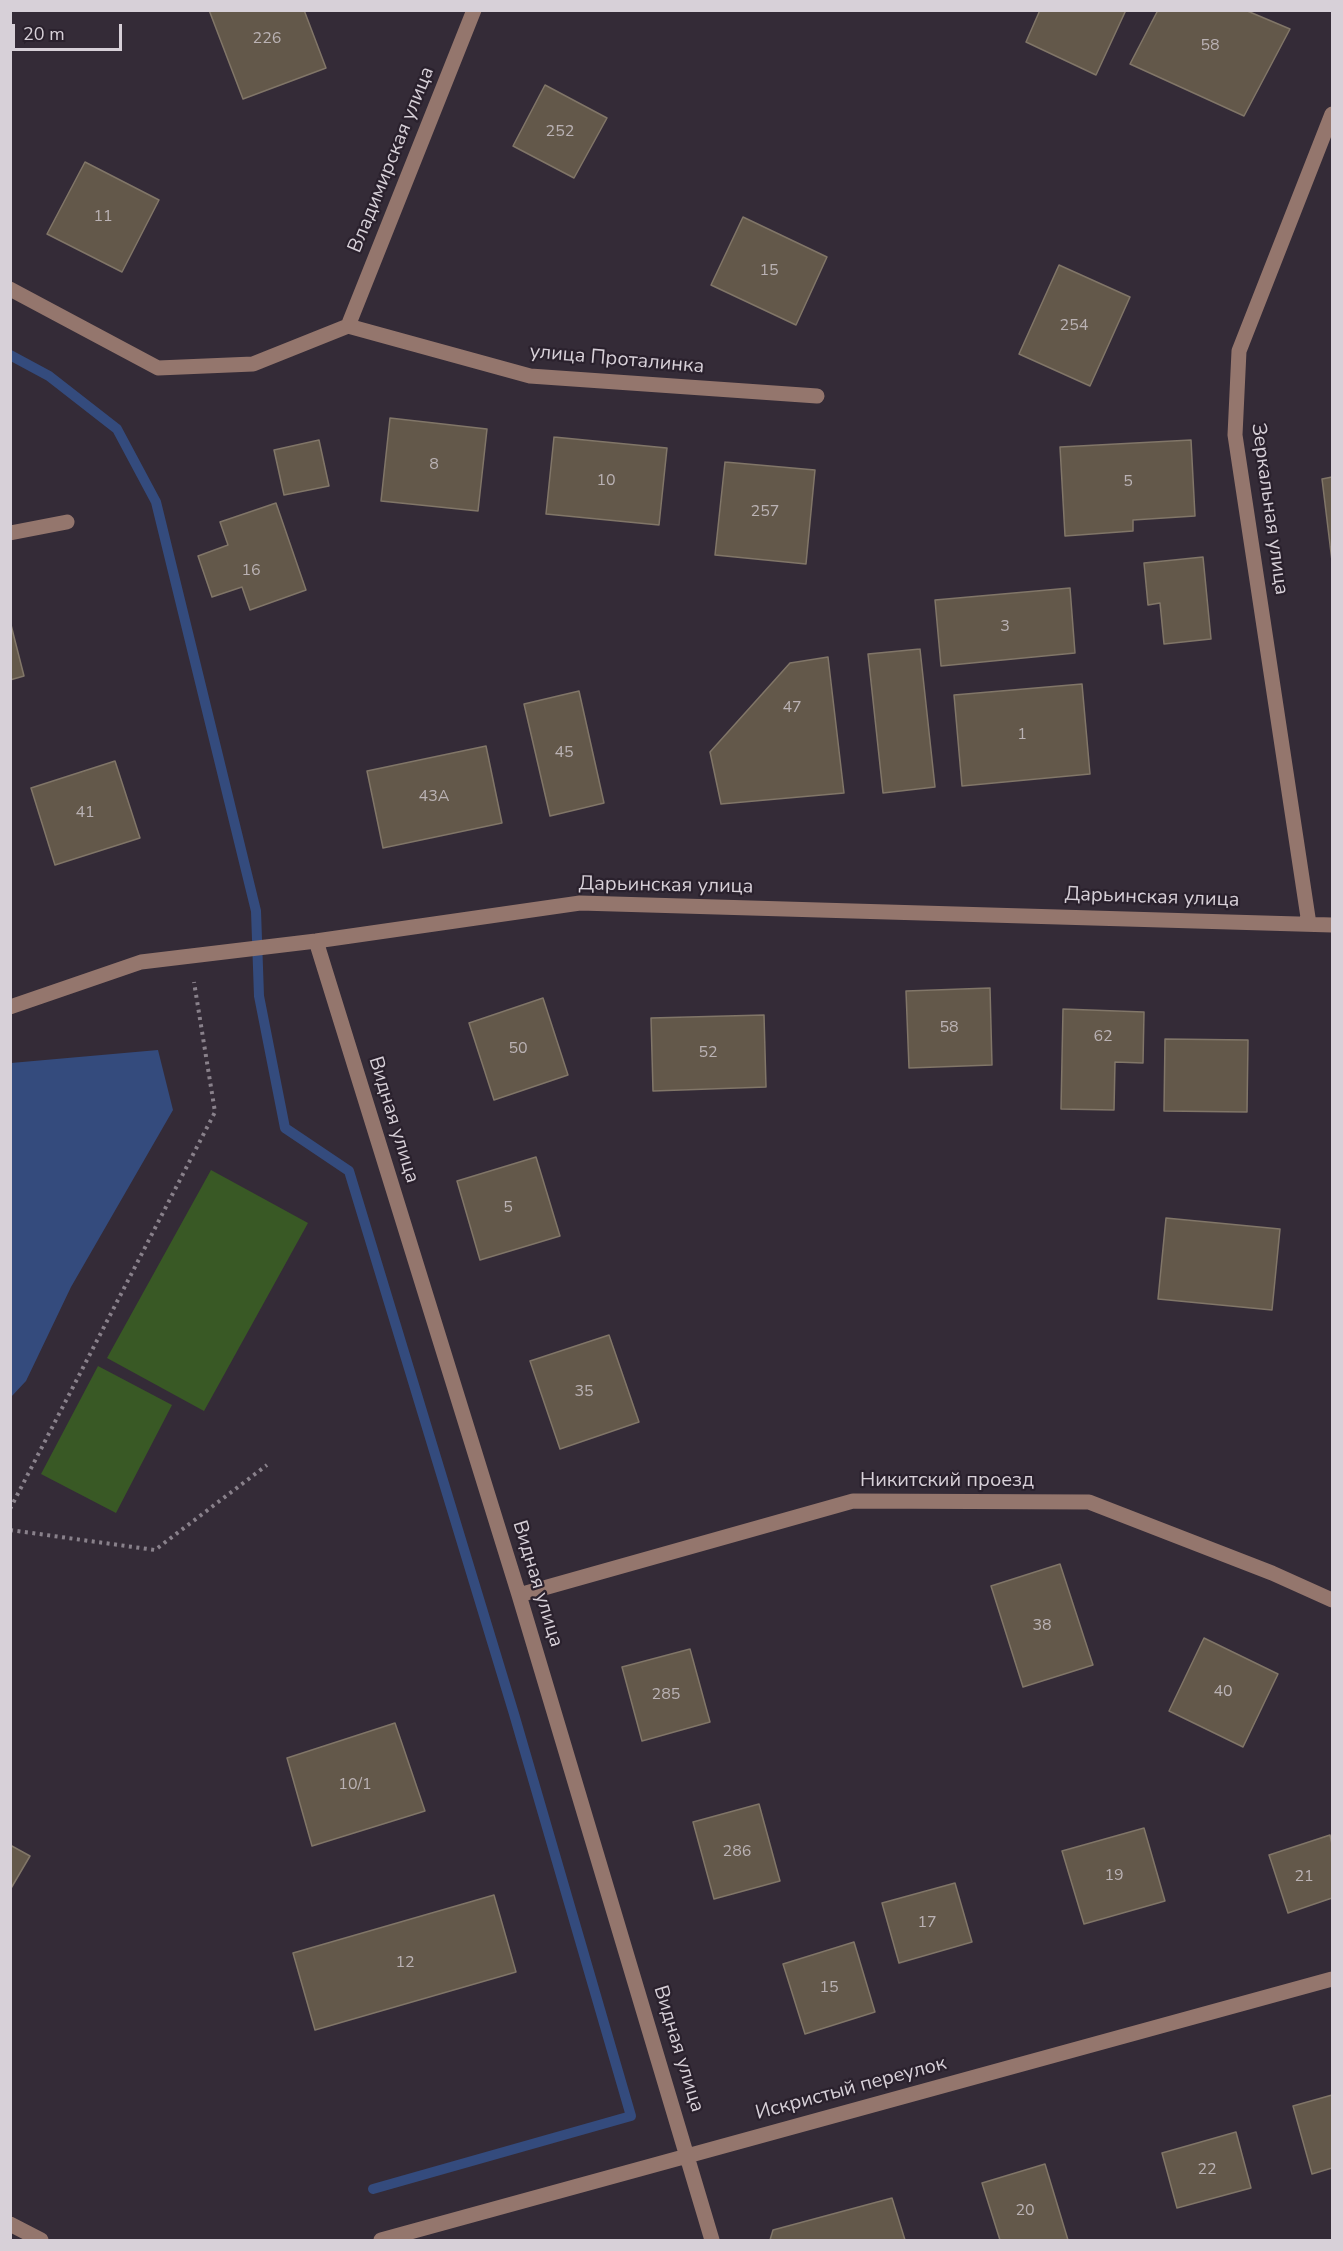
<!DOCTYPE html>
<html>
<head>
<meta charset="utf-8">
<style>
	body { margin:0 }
	#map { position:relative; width:1343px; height:2251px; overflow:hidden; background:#342b37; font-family:"Nunito Sans",sans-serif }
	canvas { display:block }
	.frame { position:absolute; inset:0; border:12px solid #d7d0d8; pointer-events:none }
	.scale { position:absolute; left:12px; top:24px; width:110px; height:27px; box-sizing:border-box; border:3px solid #d7d0d8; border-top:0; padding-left:8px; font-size:18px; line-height:21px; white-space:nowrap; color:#d7d0d8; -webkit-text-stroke:4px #2a212d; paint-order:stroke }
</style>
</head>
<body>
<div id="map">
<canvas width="1343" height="2251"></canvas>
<div class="frame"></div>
<div class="scale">20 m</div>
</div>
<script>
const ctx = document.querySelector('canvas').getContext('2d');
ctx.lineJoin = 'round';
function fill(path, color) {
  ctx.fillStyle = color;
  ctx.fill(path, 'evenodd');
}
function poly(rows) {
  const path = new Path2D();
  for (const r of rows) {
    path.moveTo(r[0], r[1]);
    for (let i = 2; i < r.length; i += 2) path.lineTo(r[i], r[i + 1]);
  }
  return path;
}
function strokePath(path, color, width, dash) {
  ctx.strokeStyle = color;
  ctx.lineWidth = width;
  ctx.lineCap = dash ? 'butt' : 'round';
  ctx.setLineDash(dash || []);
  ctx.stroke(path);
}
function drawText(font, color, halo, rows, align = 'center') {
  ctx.font = font + ' "Nunito Sans",sans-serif';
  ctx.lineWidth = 4.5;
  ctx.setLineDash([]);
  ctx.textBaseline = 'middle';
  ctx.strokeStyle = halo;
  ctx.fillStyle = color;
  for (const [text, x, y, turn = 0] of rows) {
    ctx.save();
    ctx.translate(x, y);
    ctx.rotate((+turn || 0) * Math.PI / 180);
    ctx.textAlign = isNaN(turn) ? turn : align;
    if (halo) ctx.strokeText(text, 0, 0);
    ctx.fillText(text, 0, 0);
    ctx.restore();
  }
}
fill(poly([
	[211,1170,308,1223,204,1411,107,1358],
	[98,1366,172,1405,116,1513,41,1474]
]), '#395925');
fill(poly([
	[158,1050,173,1110,71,1287,26,1381,11,1397,11,1063]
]), '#344b7d');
strokePath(poly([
	[10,355,49,376,117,429,156,502,256,911,259,996,285,1128,349,1171,514,1714,631,2116,373,2189]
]), '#344b7d', 10);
const building = poly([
	[209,10,304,10,326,68,243,99,209,10],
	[1040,10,1126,10,1096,75,1026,42,1040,10],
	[1158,10,1245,10,1290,29,1244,116,1130,64,1158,10],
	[545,85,607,118,574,178,513,146,545,85],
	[85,162,159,200,122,272,47,234,85,162],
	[743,217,827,257,796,325,711,285,743,217],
	[1059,265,1130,297,1090,386,1019,354,1059,265],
	[390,418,487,429,478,511,381,501,390,418],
	[554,437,667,448,659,525,546,514,554,437],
	[319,440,329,486,284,495,274,450,319,440],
	[1191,440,1195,516,1133,520,1133,531,1065,536,1060,447,1191,440],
	[725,462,815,470,806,564,715,555,725,462],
	[1332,477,1332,561,1322,479,1332,477],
	[276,503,306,590,250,610,242,587,212,597,198,556,228,545,220,522,276,503],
	[1203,557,1211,639,1164,644,1160,603,1148,605,1144,563,1203,557],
	[1070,588,1075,653,941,666,935,600,1070,588],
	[10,621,24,676,10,680,10,621],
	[920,649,935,787,883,793,868,654,920,649],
	[828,657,844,793,721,804,710,752,790,663,828,657],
	[1082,684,1090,774,962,786,954,695,1082,684],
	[579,691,604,803,550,816,524,704,579,691],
	[486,746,502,823,383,848,367,771,486,746],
	[115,761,140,838,55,865,31,788,115,761],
	[990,988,992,1065,909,1068,906,991,990,988],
	[543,998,568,1075,494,1100,469,1023,543,998],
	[1063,1009,1144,1012,1143,1063,1115,1062,1114,1110,1061,1109,1063,1009],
	[764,1015,766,1087,653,1091,651,1018,764,1015],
	[1165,1039,1248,1040,1247,1112,1164,1111,1165,1039],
	[536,1157,560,1236,480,1260,457,1181,536,1157],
	[1166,1218,1280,1229,1272,1310,1158,1299,1166,1218],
	[609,1335,639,1422,560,1449,530,1361,609,1335],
	[1060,1564,1093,1665,1023,1687,991,1586,1060,1564],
	[1204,1638,1278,1674,1243,1747,1169,1711,1204,1638],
	[690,1649,710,1722,642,1741,622,1667,690,1649],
	[395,1723,425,1811,312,1846,287,1758,395,1723],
	[759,1804,780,1881,714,1899,693,1822,759,1804],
	[1144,1828,1165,1901,1084,1924,1062,1851,1144,1828],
	[1330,1835,1332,1844,1332,1898,1288,1913,1269,1855,1330,1835],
	[10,1845,30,1856,10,1890,10,1845],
	[955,1883,972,1942,899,1963,882,1903,955,1883],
	[494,1895,516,1972,315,2030,293,1953,494,1895],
	[854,1942,875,2012,805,2034,783,1964,854,1942],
	[1332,2095,1332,2168,1312,2174,1293,2106,1332,2095],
	[1236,2132,1251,2188,1177,2208,1162,2153,1236,2132],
	[1045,2164,1068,2240,1000,2240,982,2183,1045,2164],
	[892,2198,905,2240,770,2240,773,2230,892,2198]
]);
fill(building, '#63584a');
strokePath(building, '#817668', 1.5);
strokePath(poly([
	[10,1509,215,1112,194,982],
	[10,1530,155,1550,267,1465]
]), '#89818b', 4, [3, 4.5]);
strokePath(poly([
	[10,289,158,368,253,364,348,326],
	[348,326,530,376,817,396],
	[348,326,474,10],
	[10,533,67,522],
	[1309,924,1235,435,1239,351,1332,114],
	[316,941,519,1595,712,2240],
	[10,1007,141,962,316,941,580,903,1332,925],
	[519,1595,853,1501,1089,1502,1272,1573,1332,1600],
	[10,2224,41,2240],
	[381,2240,1332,1979]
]), '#94766d', 15);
drawText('16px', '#bab2b4', null, [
	["226",267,39],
	["58",1210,46],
	["252",560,132],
	["11",103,217],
	["15",769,271],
	["254",1074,326],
	["8",434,465],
	["10",606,481],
	["5",1128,482],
	["257",765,512],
	["16",251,571],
	["3",1005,627],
	["47",792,708],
	["1",1022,735],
	["45",564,753],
	["43А",434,797],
	["41",85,813],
	["58",949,1028],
	["62",1103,1037],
	["50",518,1049],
	["52",708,1053],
	["5",508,1208],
	["35",584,1392],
	["38",1042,1626],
	["40",1223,1692],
	["285",666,1695],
	["10/1",355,1785],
	["286",737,1852],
	["19",1114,1876],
	["21",1304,1877],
	["17",927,1923],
	["12",405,1963],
	["15",829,1988],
	["22",1207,2170],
	["20",1025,2211]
]);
drawText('20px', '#d7d0d8', '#2a212d', [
	["Владимирская улица",392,160,-68],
	["улица Проталинка",617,360,5],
	["Зеркальная улица",1269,509,82],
	["Дарьинская улица",666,886,1],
	["Дарьинская улица",1152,898,2],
	["Видная улица",393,1120,73],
	["Никитский проезд",947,1481],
	["Видная улица",537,1584,73],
	["Видная улица",678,2049,73],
	["Искристый переулок",851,2089,-15]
]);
</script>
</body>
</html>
